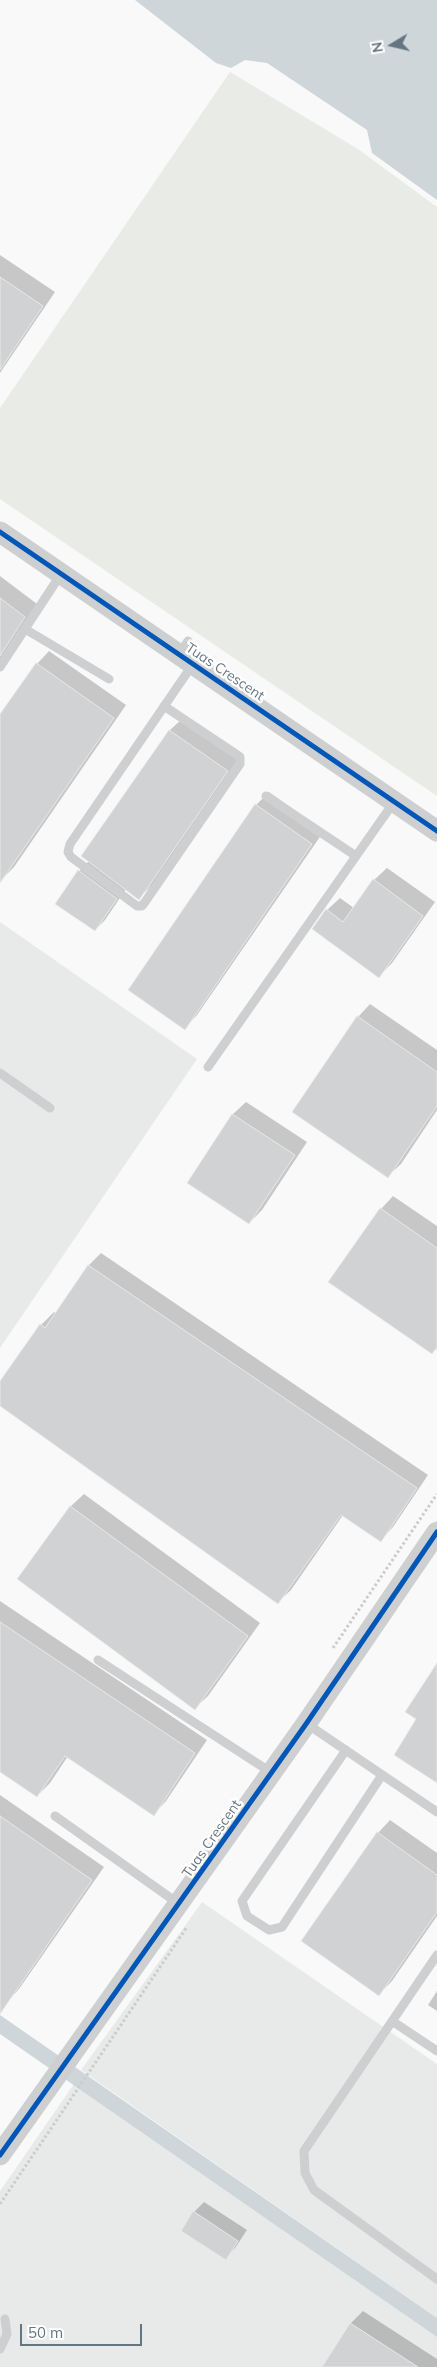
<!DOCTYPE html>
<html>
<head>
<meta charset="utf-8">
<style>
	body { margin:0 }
	#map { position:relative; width:437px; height:2367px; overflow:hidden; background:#f9f9f9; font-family:Mulish,sans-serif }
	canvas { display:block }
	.north { position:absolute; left:367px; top:20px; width:50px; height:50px; -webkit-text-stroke:4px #fff; paint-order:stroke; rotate:261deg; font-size:14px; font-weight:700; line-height:20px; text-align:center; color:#657683 }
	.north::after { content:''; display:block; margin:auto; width:18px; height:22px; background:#657683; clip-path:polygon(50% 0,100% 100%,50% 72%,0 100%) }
	.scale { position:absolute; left:20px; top:2324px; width:122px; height:22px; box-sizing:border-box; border:2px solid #657683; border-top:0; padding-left:6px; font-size:15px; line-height:18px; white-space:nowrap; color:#657683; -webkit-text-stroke:4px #fff; paint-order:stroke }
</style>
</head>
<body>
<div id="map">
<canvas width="437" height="2367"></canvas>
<div class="north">N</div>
<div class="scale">50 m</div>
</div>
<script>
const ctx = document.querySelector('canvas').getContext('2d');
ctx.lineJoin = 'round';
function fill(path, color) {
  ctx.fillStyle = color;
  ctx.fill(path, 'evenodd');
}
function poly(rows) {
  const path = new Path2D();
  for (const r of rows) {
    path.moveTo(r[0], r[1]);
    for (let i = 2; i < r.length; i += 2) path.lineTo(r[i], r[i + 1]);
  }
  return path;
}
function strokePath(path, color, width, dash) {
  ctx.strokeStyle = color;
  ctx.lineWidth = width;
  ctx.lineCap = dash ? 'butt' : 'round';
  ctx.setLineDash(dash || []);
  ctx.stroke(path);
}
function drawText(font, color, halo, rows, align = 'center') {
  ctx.font = font + ' Mulish,sans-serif';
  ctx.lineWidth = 5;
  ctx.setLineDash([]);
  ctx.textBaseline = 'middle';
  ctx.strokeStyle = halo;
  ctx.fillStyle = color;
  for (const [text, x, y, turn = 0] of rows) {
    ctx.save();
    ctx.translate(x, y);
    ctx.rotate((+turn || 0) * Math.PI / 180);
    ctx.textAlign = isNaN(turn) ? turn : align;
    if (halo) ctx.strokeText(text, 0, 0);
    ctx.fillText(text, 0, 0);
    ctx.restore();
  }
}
fill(poly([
	[0,922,197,1059,0,1348],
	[202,1902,437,2064,437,2318,81,2070],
	[74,2084,437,2337,437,2367,0,2367,0,2191]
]), '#e8e9e9');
fill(poly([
	[230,72,358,149,437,207,437,796,0,499,0,408]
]), '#e8ebe6');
fill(poly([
	[135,0,437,0,437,200,372,153,367,130,267,63,245,60,231,68,216,63],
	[0,2015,437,2318,437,2337,0,2034]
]), '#ced6d9');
fill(poly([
	[0,255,55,292,0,373],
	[0,576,37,604,0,663],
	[49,651,126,705,14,867,1,880,0,717,37,664],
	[183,718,239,758,152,885,139,898,126,889,105,920,95,930,79,871,89,861,82,856,170,730],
	[269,792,324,831,197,1015,185,1028,256,805],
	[387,868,435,902,392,963,379,976,327,910,340,898,354,908,374,880],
	[370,1004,437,1050,437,1110,401,1164,388,1176,358,1017],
	[246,1102,307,1142,262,1210,249,1223,188,1182,233,1114],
	[393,1196,437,1226,437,1348,432,1353,381,1209],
	[101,1253,428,1475,393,1527,381,1540,343,1515,291,1590,278,1602,0,1404,0,1383,41,1325,54,1312,56,1314,88,1266],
	[84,1494,260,1623,208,1696,195,1708,18,1579,71,1506],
	[0,1601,207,1740,166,1801,154,1814,68,1756,50,1783,37,1796,0,1771],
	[0,1795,104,1867,19,1989,7,2002,0,1997],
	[390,1820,437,1853,437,1916,392,1981,379,1994,378,1833],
	[437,1991,437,2011,428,2005],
	[204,2202,247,2230,235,2248,225,2258,194,2212],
	[363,2311,437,2359,437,2367,323,2367,350,2324]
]), '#0003');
const building = poly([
	[0,277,43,306,0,370,0,277],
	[0,598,25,617,0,656,0,598],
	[36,663,114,718,0,883,0,714,36,663],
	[169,730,228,771,139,900,81,856,169,730],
	[255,804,312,844,185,1030,128,990,255,804],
	[78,870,117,899,95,931,55,904,78,870],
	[373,879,423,916,379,978,312,929,326,909,343,922,373,879],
	[357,1016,437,1072,437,1106,388,1178,292,1112,357,1016],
	[232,1114,295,1155,249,1224,187,1183,232,1114],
	[380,1208,437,1248,437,1347,432,1354,328,1282,380,1208],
	[88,1265,417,1488,381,1542,341,1515,278,1604,0,1406,0,1381,40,1324,45,1328,88,1265],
	[70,1506,248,1636,195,1710,17,1579,70,1506],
	[0,1622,195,1753,154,1816,65,1756,37,1797,0,1772,0,1622],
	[437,1663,437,1783,394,1755,416,1719,405,1712,437,1663],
	[0,1816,92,1880,0,2014,0,1816],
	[377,1832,437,1875,437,1912,379,1996,301,1941,377,1832],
	[193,2211,238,2241,226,2260,181,2231,193,2211],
	[350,2323,418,2367,322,2367,350,2323]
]);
fill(building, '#d0d2d3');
strokePath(building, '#e8e8e8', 1);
strokePath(poly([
	[333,1648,437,1494],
	[0,2204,187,1927]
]), '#cbcccd', 3, [2.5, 2.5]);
strokePath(poly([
	[25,629,109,679],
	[179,654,188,641],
	[0,667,61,574],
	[164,706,233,752,240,757,240,764,145,902,142,906,137,906,71,857,68,852,70,844,193,664],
	[266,796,356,856],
	[208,1067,394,802],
	[0,1073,50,1108],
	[98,1660,272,1773],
	[307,1724,437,1812],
	[346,1750,242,1901,247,1916,269,1930,282,1927,382,1775],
	[55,1816,179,1904],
	[437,1955,304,2151,305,2173,314,2190,437,2279],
	[392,2021,437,2051],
	[0,2349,7,2334,5,2319]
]), '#cecfd0', 9);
strokePath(poly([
	[0,532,437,831],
	[0,2155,306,1724,437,1532]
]), '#cecfd0', 21);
strokePath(poly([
	[0,532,437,831],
	[0,2155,306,1724,437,1532]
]), '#0057b8', 5);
drawText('14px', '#657683', '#fff', [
	["Tuas Crescent",225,672,34],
	["Tuas Crescent",212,1839,-55]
]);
</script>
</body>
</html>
